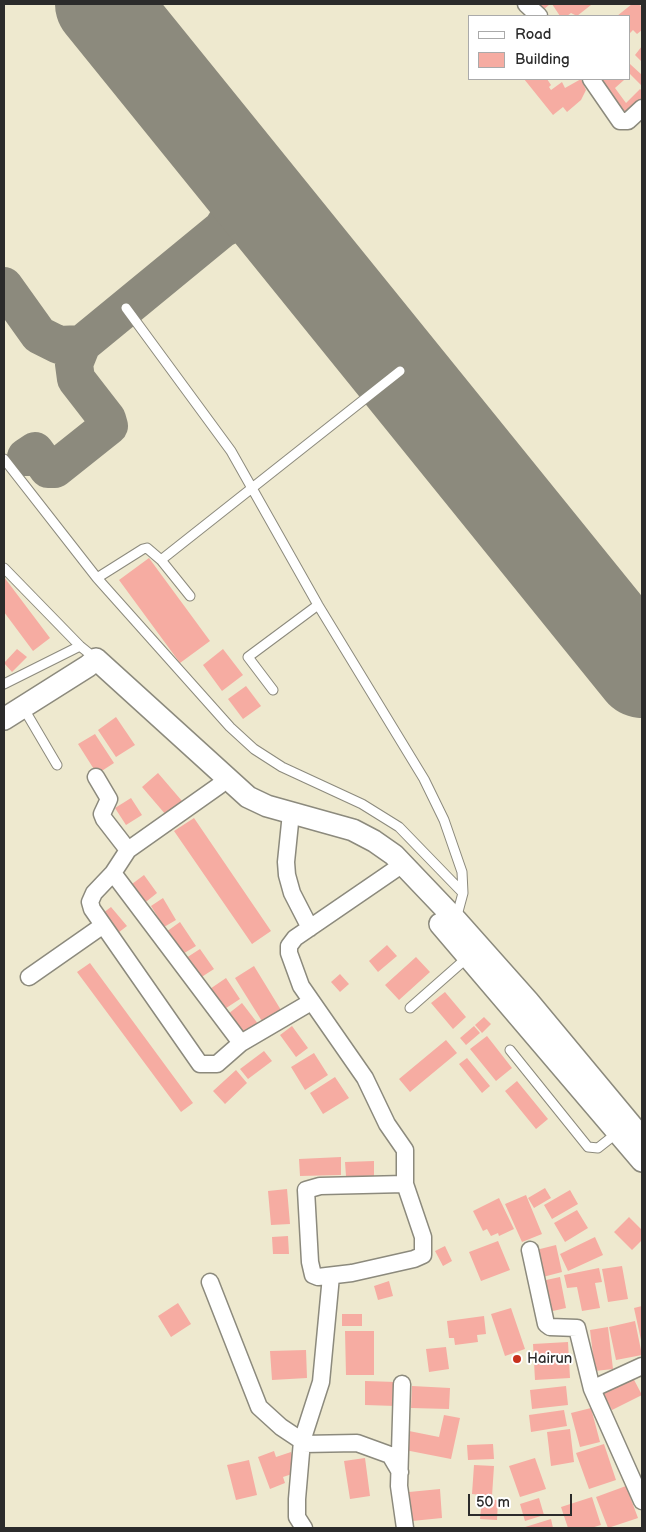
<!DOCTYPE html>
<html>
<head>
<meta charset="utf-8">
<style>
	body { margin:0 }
	#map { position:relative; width:646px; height:1532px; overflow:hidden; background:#eee9cf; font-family:"Balsamiq Sans",sans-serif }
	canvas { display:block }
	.frame { position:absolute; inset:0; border:5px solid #2b2b2b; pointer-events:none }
	.legend { position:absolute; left:468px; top:15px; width:162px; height:65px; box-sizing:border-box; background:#fff; border:1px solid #aaa; margin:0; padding:6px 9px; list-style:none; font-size:15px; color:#2b2b2b }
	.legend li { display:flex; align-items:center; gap:10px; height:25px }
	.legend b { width:25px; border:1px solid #aaa }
	.scale { position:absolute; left:468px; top:1494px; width:104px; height:22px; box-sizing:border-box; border:2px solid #2b2b2b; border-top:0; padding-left:6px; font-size:15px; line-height:18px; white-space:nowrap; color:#2b2b2b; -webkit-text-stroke:4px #fff; paint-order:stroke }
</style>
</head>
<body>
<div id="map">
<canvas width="646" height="1532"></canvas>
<div class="frame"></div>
<ul class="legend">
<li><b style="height:6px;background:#fff"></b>Road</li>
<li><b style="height:14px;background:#f6aca2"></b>Building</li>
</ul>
<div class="scale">50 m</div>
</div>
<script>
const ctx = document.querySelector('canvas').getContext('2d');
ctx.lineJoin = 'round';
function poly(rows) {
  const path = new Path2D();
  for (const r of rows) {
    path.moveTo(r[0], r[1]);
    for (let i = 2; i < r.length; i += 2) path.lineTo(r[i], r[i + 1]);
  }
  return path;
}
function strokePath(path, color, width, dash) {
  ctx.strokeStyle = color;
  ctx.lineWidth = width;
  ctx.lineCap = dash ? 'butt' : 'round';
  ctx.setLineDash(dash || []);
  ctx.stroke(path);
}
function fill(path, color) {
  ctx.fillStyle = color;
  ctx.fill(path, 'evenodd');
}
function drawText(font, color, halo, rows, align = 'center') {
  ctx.font = font + ' "Balsamiq Sans",sans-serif';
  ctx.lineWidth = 4;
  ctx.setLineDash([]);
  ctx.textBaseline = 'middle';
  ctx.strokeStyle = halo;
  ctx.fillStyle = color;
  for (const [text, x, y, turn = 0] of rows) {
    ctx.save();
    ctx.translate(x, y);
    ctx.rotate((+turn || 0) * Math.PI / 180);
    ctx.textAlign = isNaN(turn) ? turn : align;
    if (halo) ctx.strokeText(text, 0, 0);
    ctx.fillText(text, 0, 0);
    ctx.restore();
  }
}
strokePath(poly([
	[222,229,234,223,259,221,286,231],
	[4,286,39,335,59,345,82,344,222,229,232,213,236,198,230,161],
	[26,457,35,451,48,469,55,469,109,426,107,419,76,379,74,364,82,344]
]), '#8c8a7d', 38);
strokePath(poly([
	[102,4,642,671]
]), '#8c8a7d', 94);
fill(poly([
	[536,4,550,4,542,11],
	[552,4,590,4,591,5,577,16,571,13,567,16,560,16],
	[632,4,639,4,642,8,642,30,637,34,633,30,630,33,630,16,617,16],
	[642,46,642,62,635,55],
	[630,64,642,75,642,86,630,74],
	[524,79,547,79,551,85,549,87,551,90,562,82,565,88,581,79,586,90,581,100,567,112,563,107,553,115],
	[595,79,623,79,624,80,615,88,626,103,640,89,642,91,642,106,619,117],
	[149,558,210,641,180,663,119,580],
	[4,577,50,638,33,651,4,612],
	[17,649,27,657,12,672,4,663],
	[223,649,243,675,222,691,203,665],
	[246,686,261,706,243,719,228,699],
	[116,717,135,745,116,757,98,730],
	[95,734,114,763,97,774,78,744],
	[158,773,182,801,166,815,142,787],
	[131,798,142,815,126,825,115,808],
	[194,818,271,931,252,944,174,831],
	[144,875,157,893,142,905,128,887],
	[163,898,176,920,164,927,151,906],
	[111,907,127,926,118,933,103,913],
	[180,922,196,946,181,955,166,932],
	[387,945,397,956,378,972,369,961],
	[200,949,214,969,200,978,186,958],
	[416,957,430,972,399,1000,385,985],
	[90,963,193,1103,181,1112,77,972],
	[254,966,284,1015,265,1026,235,978],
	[340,974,349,984,340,992,331,982],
	[226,978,240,999,220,1012,207,991],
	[445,992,466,1017,453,1029,431,1003],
	[242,1003,259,1025,244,1035,228,1014],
	[484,1017,491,1024,482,1033,475,1025],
	[292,1026,308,1048,296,1057,280,1035],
	[474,1026,480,1033,466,1045,460,1038],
	[487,1036,512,1068,496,1081,470,1049],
	[446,1040,457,1053,410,1092,399,1079],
	[264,1051,272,1061,248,1079,240,1069],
	[314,1053,328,1075,305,1090,291,1067],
	[467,1058,490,1086,482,1093,459,1064],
	[236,1070,247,1083,225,1104,213,1091],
	[335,1077,349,1098,323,1114,310,1093],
	[517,1081,548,1119,536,1129,505,1091],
	[341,1157,341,1175,300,1176,299,1159],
	[374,1161,374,1176,346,1176,345,1162],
	[545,1188,551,1198,534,1208,528,1198],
	[287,1189,290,1224,271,1225,268,1191],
	[570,1190,578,1204,552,1219,544,1205],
	[526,1195,542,1234,522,1242,505,1204],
	[499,1198,514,1229,499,1236,498,1233,491,1236,487,1229,483,1231,473,1211],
	[577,1210,588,1228,565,1242,554,1223],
	[629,1217,642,1230,642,1240,632,1250,614,1232],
	[288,1236,289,1254,273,1254,272,1237],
	[595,1237,603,1255,568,1271,560,1254],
	[498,1241,510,1270,481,1281,469,1252],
	[556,1245,562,1272,539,1278,532,1251],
	[445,1246,452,1261,443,1266,435,1251],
	[622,1266,628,1299,608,1302,602,1269],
	[599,1268,602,1282,595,1283,600,1308,582,1311,577,1287,567,1288,564,1275],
	[560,1277,566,1308,544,1313,537,1282],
	[389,1281,393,1296,378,1300,374,1286],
	[178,1303,191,1324,171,1337,158,1316],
	[642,1306,642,1340,641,1340,634,1308],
	[511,1308,525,1349,505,1356,491,1314],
	[342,1314,362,1314,362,1326,342,1326],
	[484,1316,486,1334,477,1335,478,1342,455,1345,454,1338,449,1338,447,1321],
	[635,1321,642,1355,616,1360,609,1327],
	[608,1327,613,1369,595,1371,590,1330],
	[345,1331,374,1331,374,1375,346,1375],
	[568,1342,570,1378,535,1380,533,1344],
	[446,1347,449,1369,429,1372,426,1349],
	[306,1350,307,1378,272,1380,270,1351],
	[632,1376,642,1395,612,1410,602,1392],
	[365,1381,396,1382,396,1406,365,1405],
	[412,1386,450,1388,449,1409,411,1408],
	[566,1386,568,1405,532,1409,530,1390],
	[591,1408,600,1442,580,1447,571,1413],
	[564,1410,567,1426,531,1432,529,1415],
	[444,1415,460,1418,451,1459,405,1450,409,1431,439,1437],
	[570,1429,574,1462,551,1466,547,1432],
	[493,1444,494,1459,468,1460,467,1445],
	[604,1444,616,1480,589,1489,576,1453],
	[274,1451,276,1457,291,1452,298,1472,283,1477,285,1483,270,1489,258,1457],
	[365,1458,370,1496,350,1499,344,1461],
	[535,1458,546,1489,520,1497,509,1466],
	[249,1460,257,1495,236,1500,227,1465],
	[474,1465,494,1466,492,1496,472,1494],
	[626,1486,638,1518,608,1528,596,1497],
	[440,1489,442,1518,412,1521,409,1492],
	[592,1497,601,1525,591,1528,568,1528,561,1507],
	[539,1498,544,1515,525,1521,520,1504],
	[482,1499,498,1500,497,1520,480,1519],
	[551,1519,553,1528,522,1528]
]), '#f6aca2');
const service = poly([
	[126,308,231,451,318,605,424,779,444,820,462,872,463,893,456,919],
	[4,459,97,578,143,549,147,548,161,560,400,371],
	[161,560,190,596],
	[4,568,80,646,96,659],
	[97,578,230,727,254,749,282,767,362,804,399,827,463,893],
	[4,684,80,646],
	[273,690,248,657,318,605],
	[27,714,57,765],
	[410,1008,468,957],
	[510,1050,588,1147,598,1148,617,1133]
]);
const minor = poly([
	[526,4,539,16],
	[591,79,620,121,628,121,642,108],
	[96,777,109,799,102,814,104,819,128,850],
	[220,785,128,850,113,873,94,893,90,902,92,909,200,1064,217,1064,241,1043,311,1002],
	[291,813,286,862,287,875,292,893,310,928],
	[403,864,295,938,289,946,289,953,301,986,365,1078,387,1124,405,1150,405,1184,423,1237,423,1255,414,1259,352,1273,318,1277,313,1275,310,1262,306,1190,320,1186,405,1184],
	[113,873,241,1043],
	[29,977,102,926],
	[530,1250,546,1324,550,1327,577,1328,592,1389],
	[210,1282,259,1407,281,1427,302,1441],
	[642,1366,592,1389,642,1501],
	[402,1384,399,1486,405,1528],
	[303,1444,357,1443,390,1455,400,1472],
	[304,1528,297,1517,297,1499,302,1441,321,1382,331,1276]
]);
const tertiary = poly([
	[4,719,88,666,96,659,248,797,267,806,353,830,374,841,394,855,456,920,528,1001,642,1138],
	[440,924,642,1161]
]);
strokePath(service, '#8c8a7d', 11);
strokePath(minor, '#8c8a7d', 19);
strokePath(tertiary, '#8c8a7d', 24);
strokePath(service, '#fff', 9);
strokePath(minor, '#fff', 16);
strokePath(tertiary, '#fff', 21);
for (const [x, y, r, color] of [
	[517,1359,5,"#c8321e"]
]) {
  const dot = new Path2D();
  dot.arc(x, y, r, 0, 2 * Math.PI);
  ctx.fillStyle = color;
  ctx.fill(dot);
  strokePath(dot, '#fff', 2);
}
drawText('15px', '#2b2b2b', '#fff', [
	["Hairun",527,1359]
], 'left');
</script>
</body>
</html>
